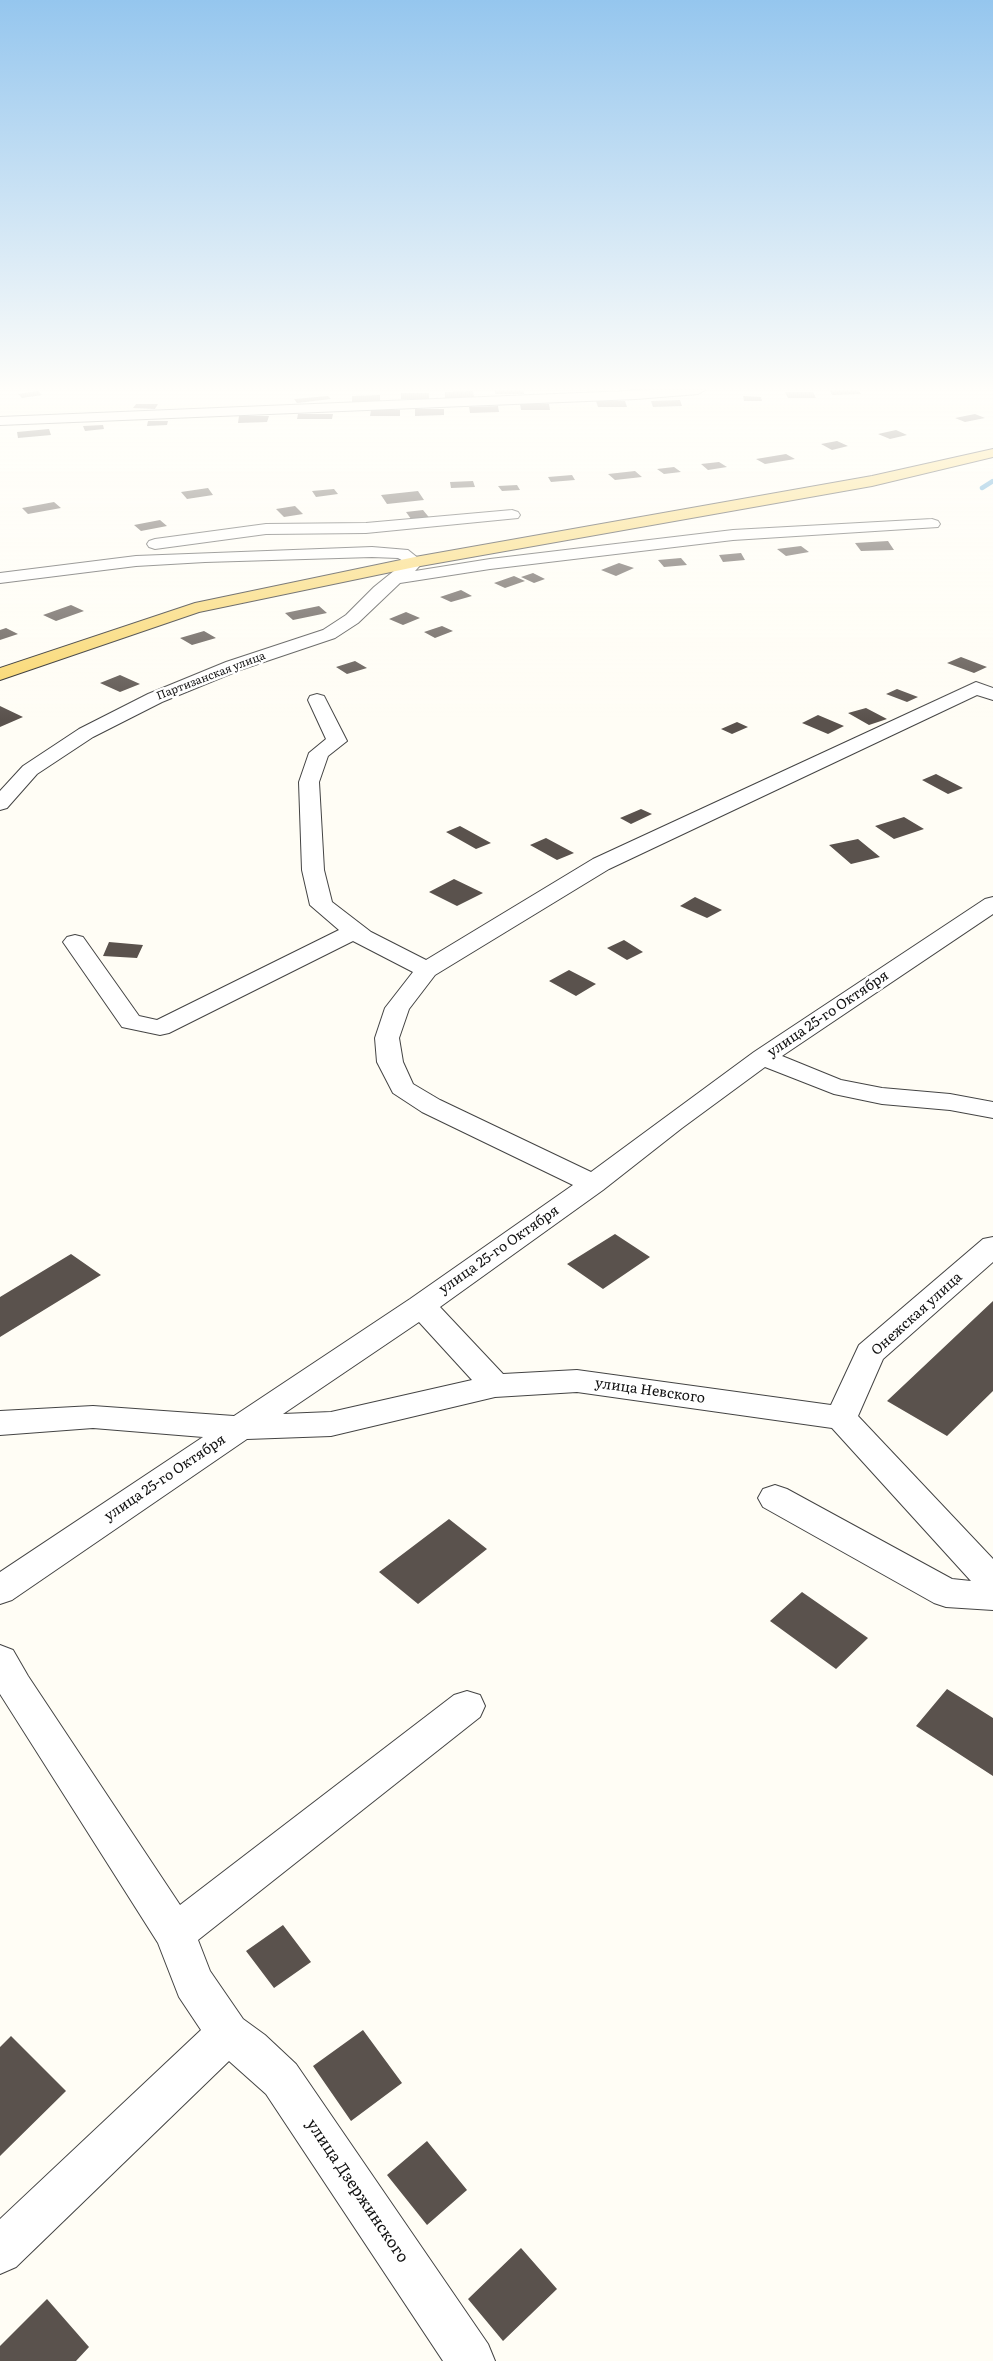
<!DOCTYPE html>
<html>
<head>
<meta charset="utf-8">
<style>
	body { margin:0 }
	canvas { display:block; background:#fffdf5 }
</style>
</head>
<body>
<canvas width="993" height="2361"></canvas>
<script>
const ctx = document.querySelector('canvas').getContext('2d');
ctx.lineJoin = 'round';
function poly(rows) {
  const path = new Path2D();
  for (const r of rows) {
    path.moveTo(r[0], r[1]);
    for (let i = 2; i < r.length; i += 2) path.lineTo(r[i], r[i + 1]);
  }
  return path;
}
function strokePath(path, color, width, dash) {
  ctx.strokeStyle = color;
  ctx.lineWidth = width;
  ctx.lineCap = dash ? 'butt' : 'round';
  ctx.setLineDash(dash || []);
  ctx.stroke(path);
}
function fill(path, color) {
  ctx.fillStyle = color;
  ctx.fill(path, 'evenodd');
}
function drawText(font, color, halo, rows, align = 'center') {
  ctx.font = font + ' Literata,serif';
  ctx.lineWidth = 5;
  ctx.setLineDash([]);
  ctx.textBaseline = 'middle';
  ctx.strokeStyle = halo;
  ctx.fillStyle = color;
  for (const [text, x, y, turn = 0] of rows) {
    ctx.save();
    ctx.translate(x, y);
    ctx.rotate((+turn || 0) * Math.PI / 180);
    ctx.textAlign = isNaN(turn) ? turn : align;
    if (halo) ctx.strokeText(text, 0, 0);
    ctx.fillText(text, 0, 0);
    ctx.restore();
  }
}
strokePath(poly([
	[982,488,993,481]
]), '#3f96cf', 4.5);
fill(poly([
	[495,390,523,390,524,394,495,394],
	[830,390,858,390,861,394,832,395],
	[38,391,42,395,22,398,18,394],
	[473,391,474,397,445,398,445,392],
	[785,392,813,392,816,398,788,398],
	[401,393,429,393,429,399,401,399],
	[380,395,380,401,352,402,352,396],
	[328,396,331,399,297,403,294,399],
	[743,396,761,397,762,401,744,401],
	[680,400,682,406,653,407,651,401],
	[596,401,625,401,627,407,598,407],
	[136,404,158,404,155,409,133,408],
	[520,404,549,404,550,410,521,410],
	[498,406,499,412,470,413,469,407],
	[415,409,444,409,444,415,415,416],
	[371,410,400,410,400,416,370,416],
	[298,414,333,414,332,419,297,419],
	[975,414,985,418,965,422,955,418],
	[239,416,269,416,267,422,238,423],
	[148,421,168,421,167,425,147,426],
	[103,425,104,429,85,431,83,426],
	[49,429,51,435,18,438,17,432],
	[896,430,907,435,890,439,878,434],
	[837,441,848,446,832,450,821,444],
	[786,454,795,459,765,464,756,459],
	[719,462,727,467,708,470,701,464],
	[674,467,681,472,664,474,657,469],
	[635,471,642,477,615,480,608,474],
	[572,475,575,480,551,482,548,477],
	[473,481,475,487,451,488,450,482],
	[517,485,520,490,502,491,498,486],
	[208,488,213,495,187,499,181,492],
	[334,489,338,494,316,497,312,491],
	[418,491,424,500,387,504,381,495],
	[54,502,61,508,28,514,22,508],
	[295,506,303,514,284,517,276,509],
	[423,510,432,521,414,523,406,512],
	[160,520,167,526,141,531,134,525],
	[888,541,894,550,861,551,855,543],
	[801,546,809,552,786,556,777,549],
	[741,553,745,560,723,562,719,555],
	[681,558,687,565,664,567,658,560],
	[619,563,634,568,616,576,601,570],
	[533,573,545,579,534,583,521,577],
	[514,576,525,581,505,588,494,583],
	[461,590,472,596,451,602,440,597],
	[71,605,84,611,56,621,43,615],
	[319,606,327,613,293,620,285,613],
	[406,612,420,618,403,625,389,619],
	[442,626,453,631,435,638,424,632],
	[6,628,18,634,0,640,0,630],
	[204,631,216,638,192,645,180,638],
	[961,657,987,667,974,673,947,663],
	[355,661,367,668,347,674,336,667],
	[120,675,140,684,120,692,100,683],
	[897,689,918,697,907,702,886,694],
	[0,706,23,717,0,727],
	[866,708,887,719,869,725,848,713],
	[818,715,844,726,828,734,802,723],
	[737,722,748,727,732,734,721,729],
	[936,774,963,788,948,794,922,780],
	[641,809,652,814,631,824,620,818],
	[904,817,924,829,894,839,875,826],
	[460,826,491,843,476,849,446,832],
	[546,838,574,853,557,860,530,845],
	[858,839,880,857,851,864,829,845],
	[454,879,483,893,457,906,429,892],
	[695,897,722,910,707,918,680,906],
	[624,940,643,952,627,960,607,948],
	[109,942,143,945,137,958,103,956],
	[569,970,596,984,576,996,549,981],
	[615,1234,650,1257,603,1289,567,1264],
	[71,1254,101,1275,0,1337,0,1297],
	[993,1301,993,1391,947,1436,887,1401],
	[449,1519,487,1549,418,1604,379,1572],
	[802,1592,868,1638,836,1669,770,1621],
	[947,1689,993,1718,993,1776,916,1726],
	[283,1925,311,1962,274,1988,246,1951],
	[363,2030,402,2083,351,2121,313,2066],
	[11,2036,66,2091,0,2156,0,2047],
	[427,2141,467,2190,427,2225,387,2175],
	[521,2248,557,2289,503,2341,468,2299],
	[47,2299,89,2347,76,2361,0,2361,0,2346]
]), '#5a524d');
const minor = poly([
	[653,390,705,390,698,394,636,399,0,425,0,417,653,390],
	[512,510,518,512,520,515,518,518,366,533,266,534,155,549,149,547,147,544,149,541,155,539,266,524,366,523,512,510],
	[932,519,938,521,940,524,938,527,733,540,490,569,400,583,358,623,335,638,240,670,162,702,93,737,37,774,7,808,0,810,0,791,23,766,79,729,148,694,226,662,323,630,346,615,374,587,405,562,398,558,372,557,205,562,136,566,0,583,0,573,136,556,372,547,408,550,423,562,415,571,490,559,733,530,932,519],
	[976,682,993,688,993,700,977,695,609,869,435,975,409,1009,399,1038,403,1062,413,1084,440,1100,591,1172,754,1052,985,899,993,897,993,914,782,1056,841,1080,882,1088,950,1094,993,1102,993,1118,950,1110,882,1104,834,1094,765,1067,682,1128,603,1190,440,1307,503,1374,577,1370,831,1405,859,1345,983,1239,993,1237,993,1262,883,1359,858,1416,993,1559,993,1610,946,1607,934,1603,763,1507,758,1498,763,1489,775,1485,787,1489,952,1579,971,1581,832,1428,577,1392,495,1397,331,1436,247,1439,12,1600,0,1604,0,1572,203,1437,93,1428,0,1435,0,1411,93,1406,234,1416,410,1299,573,1185,422,1112,393,1093,377,1062,375,1038,385,1008,413,972,353,941,169,1033,160,1035,122,1027,63,942,67,937,75,935,83,937,139,1016,157,1020,339,930,310,905,302,870,299,782,309,753,326,739,308,700,310,696,317,694,324,696,347,741,328,756,319,782,324,870,332,902,371,932,426,960,593,859,976,682],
	[419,1322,472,1380,331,1412,283,1414,419,1322],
	[0,1645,13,1650,28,1676,180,1905,454,1695,467,1691,480,1695,485,1706,480,1717,198,1940,210,1971,243,2019,265,2035,296,2064,488,2344,495,2361,443,2361,266,2094,229,2061,16,2267,0,2274,0,2219,201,2030,179,1997,158,1943,0,1694,0,1645]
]);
const major = poly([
	[993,449,993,457,872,486,415,567,199,612,0,680,0,668,195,603,415,557,872,476,993,449]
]);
strokePath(minor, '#444', 2);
strokePath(major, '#222', 2);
fill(minor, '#fff');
fill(major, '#f9d66b');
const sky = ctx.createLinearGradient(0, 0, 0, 720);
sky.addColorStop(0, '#95c6ee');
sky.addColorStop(0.54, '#fffefa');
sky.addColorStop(1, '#fffefa00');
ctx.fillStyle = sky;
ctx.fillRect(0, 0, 993, 720);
drawText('11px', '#111', '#fff', [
	["Партизанская улица",211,676,-21]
]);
drawText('14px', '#111', '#fff', [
	["улица 25-го Октября",828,1014,-34],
	["улица 25-го Октября",499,1250,-35],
	["Онежская улица",917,1314,-42],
	["улица Невского",650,1391,8],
	["улица 25-го Октября",165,1478,-34]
]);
drawText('16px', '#111', '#fff', [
	["улица Дзержинского",357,2191,56]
]);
</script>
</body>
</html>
